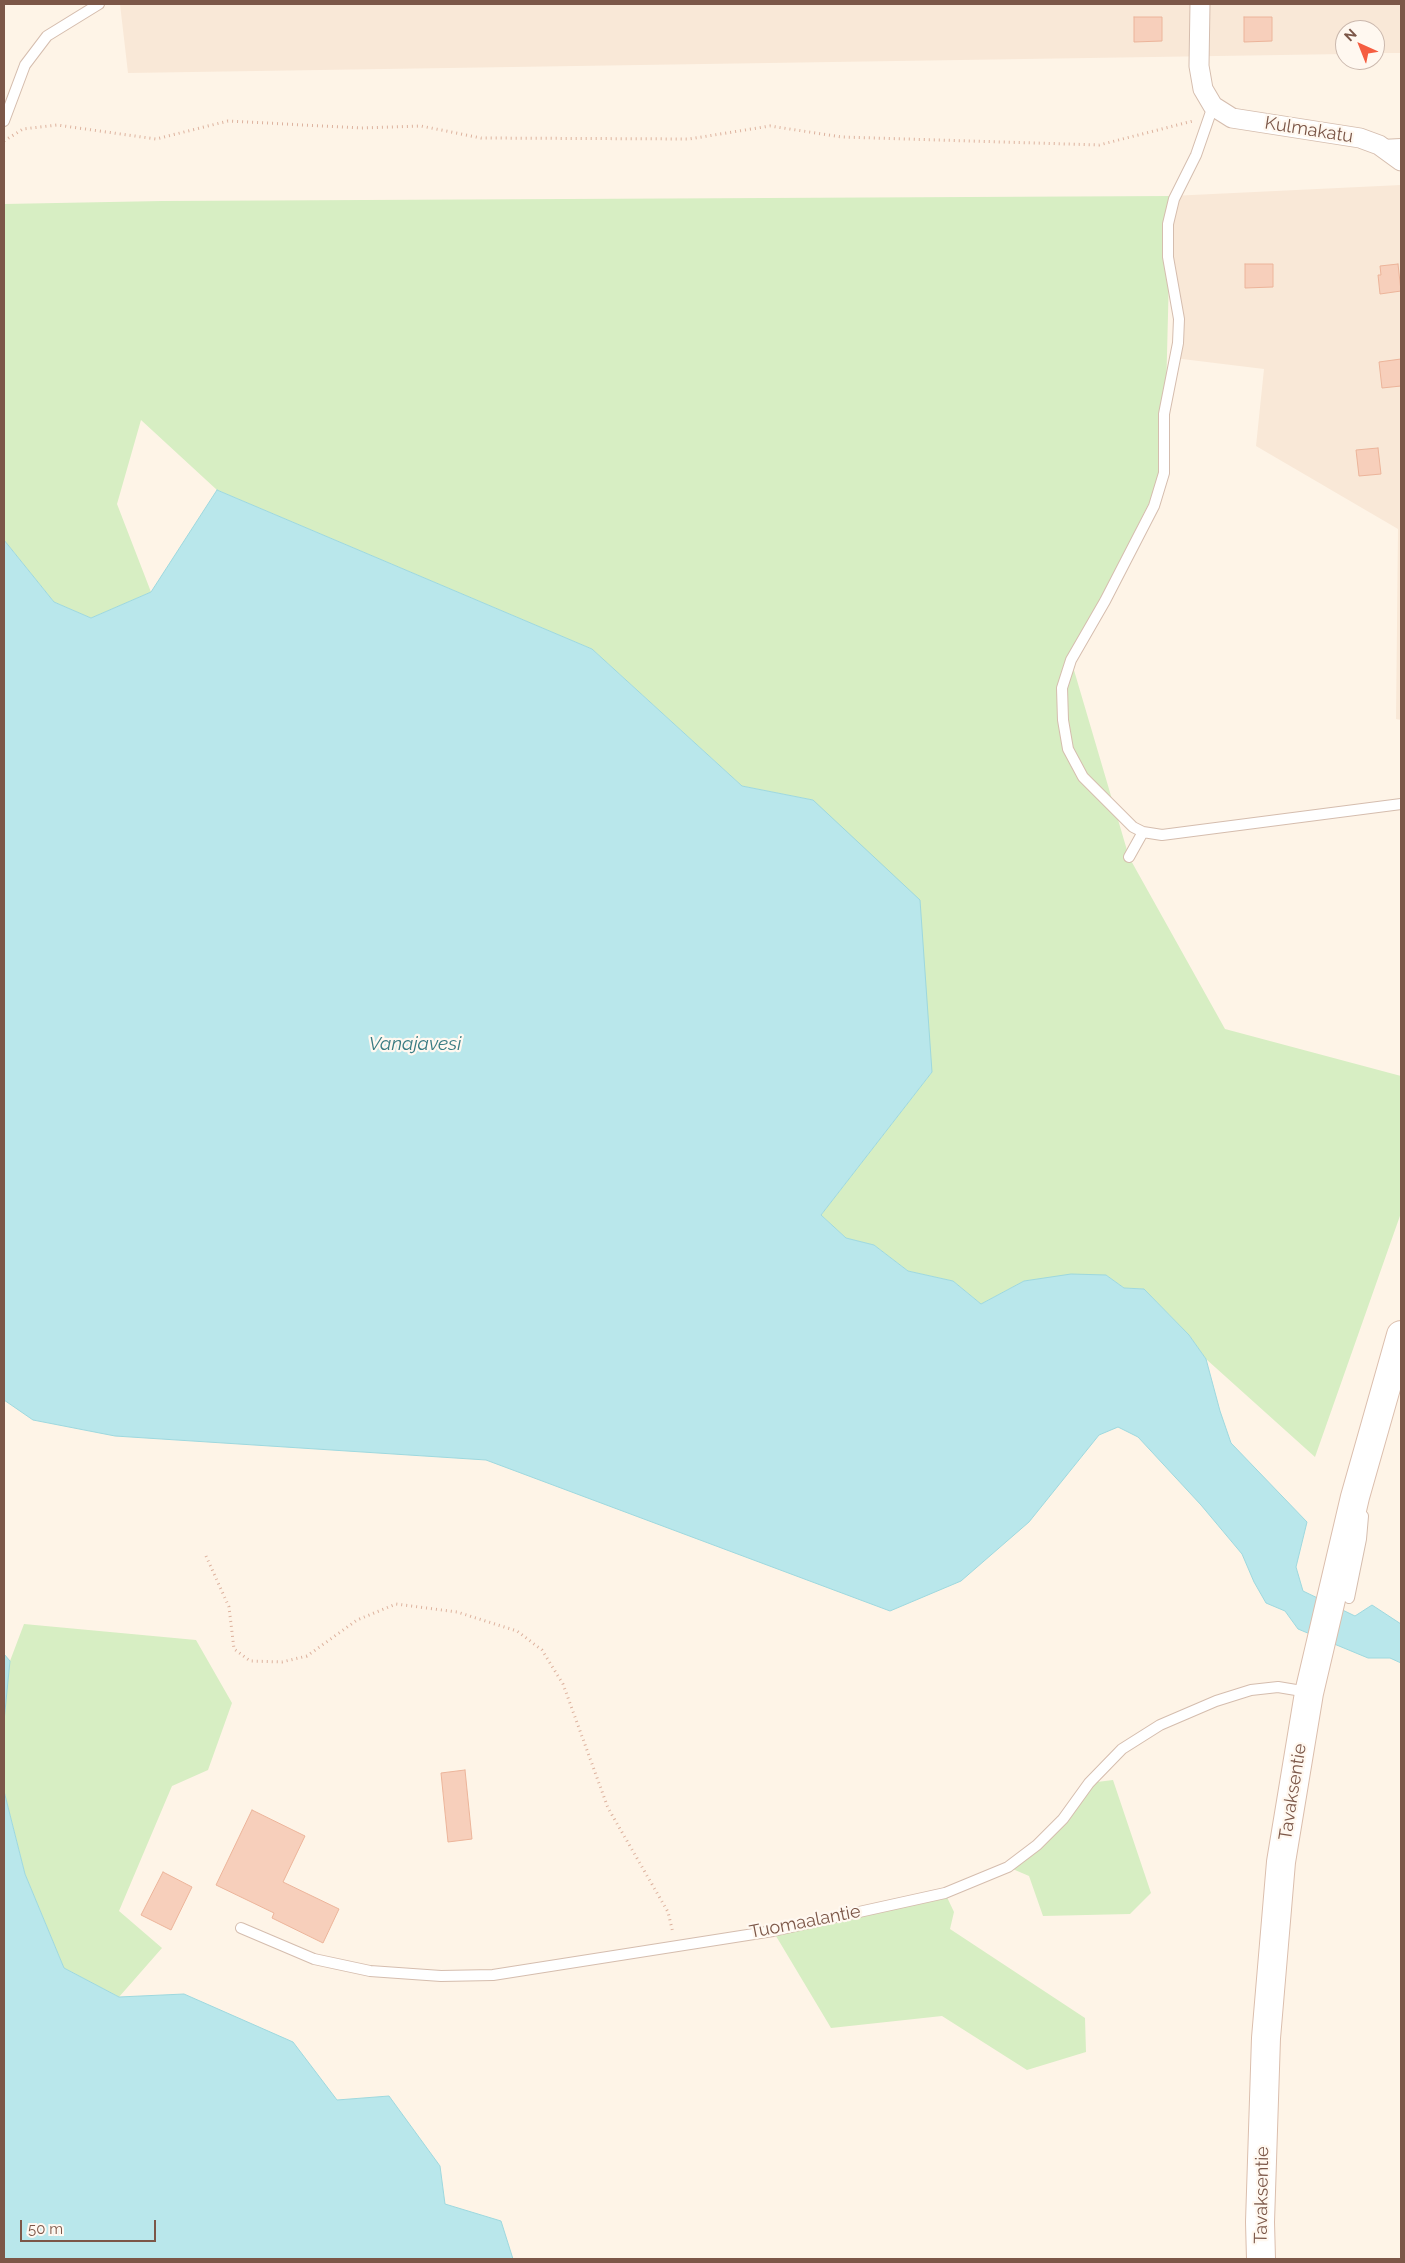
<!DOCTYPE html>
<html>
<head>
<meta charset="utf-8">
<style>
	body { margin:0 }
	#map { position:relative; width:1405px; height:2263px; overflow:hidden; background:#fef4e7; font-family:Raleway,sans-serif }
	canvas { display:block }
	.frame { position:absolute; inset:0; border:5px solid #7c5748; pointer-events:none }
	.north { position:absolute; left:1335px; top:20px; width:50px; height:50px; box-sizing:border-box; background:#fff8f0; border:1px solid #cbb8ad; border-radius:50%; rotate:316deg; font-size:14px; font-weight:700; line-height:20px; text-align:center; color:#7c5748 }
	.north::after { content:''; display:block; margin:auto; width:18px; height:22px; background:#f55d40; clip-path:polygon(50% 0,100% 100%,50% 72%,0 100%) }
	.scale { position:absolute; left:20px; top:2220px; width:136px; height:22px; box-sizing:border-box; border:2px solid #7c5748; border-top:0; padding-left:6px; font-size:15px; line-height:18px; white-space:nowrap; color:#7c5748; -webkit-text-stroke:4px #fff8f0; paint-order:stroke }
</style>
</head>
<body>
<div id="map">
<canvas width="1405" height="2263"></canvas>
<div class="frame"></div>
<div class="north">N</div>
<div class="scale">50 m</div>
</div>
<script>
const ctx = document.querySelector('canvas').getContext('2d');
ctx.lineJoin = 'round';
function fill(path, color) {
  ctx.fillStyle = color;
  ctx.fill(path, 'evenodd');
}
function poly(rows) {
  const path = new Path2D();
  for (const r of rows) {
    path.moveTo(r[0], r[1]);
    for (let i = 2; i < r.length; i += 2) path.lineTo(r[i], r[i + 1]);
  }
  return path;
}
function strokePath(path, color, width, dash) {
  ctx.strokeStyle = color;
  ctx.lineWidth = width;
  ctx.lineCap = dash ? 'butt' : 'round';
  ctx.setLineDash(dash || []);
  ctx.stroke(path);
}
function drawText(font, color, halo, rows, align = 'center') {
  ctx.font = font + ' Raleway,sans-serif';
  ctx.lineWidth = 4.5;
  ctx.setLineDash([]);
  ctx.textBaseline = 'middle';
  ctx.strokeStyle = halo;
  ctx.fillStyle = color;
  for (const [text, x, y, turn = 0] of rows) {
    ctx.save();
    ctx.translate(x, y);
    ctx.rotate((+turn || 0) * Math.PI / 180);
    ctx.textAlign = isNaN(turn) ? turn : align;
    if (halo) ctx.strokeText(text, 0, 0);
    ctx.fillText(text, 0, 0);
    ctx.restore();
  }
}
fill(poly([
	[120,4,1401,4,1401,53,1375,53,1375,30,1345,30,1345,54,128,73],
	[1401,185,1401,720,1396,719,1398,529,1256,446,1264,369,1174,358,1171,196]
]), '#f9e8d7');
fill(poly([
	[1171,196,1164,473,1071,660,1129,857,1225,1029,1401,1076,1401,1213,1315,1457,1206,1359,1189,1335,1144,1289,1124,1288,1106,1275,1024,1281,981,1304,953,1281,908,1271,874,1245,846,1238,821,1215,932,1072,813,800,742,786,592,649,217,490,141,420,117,504,151,592,91,618,54,602,4,540,4,204,162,201],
	[24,1624,196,1640,232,1703,208,1770,172,1786,119,1911,162,1948,119,1997,64,1968,25,1874,4,1791,4,1721,10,1661],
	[1113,1780,1151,1893,1130,1914,1043,1916,1029,1876,1008,1867,1037,1845,1089,1783],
	[945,1893,954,1912,950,1929,1085,2018,1086,2052,1027,2070,942,2016,831,2028,773,1931]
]), '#d7eec3');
const water = poly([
	[217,490,592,649,742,786,813,800,920,900,932,1072,821,1215,846,1238,874,1245,908,1271,953,1281,981,1304,1024,1281,1071,1274,1106,1275,1124,1288,1144,1289,1189,1335,1206,1359,1220,1411,1231,1443,1307,1522,1296,1567,1303,1591,1355,1616,1372,1605,1401,1624,1401,1663,1390,1658,1368,1658,1298,1629,1285,1611,1266,1603,1254,1582,1242,1554,1201,1505,1138,1437,1118,1427,1099,1435,1029,1522,961,1581,890,1611,486,1460,115,1436,33,1420,4,1400,4,540,54,602,91,618,151,592,217,490],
	[4,1654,10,1661,4,1721,4,1654],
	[4,1791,25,1874,64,1968,119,1997,184,1994,293,2042,337,2100,389,2096,440,2166,445,2204,501,2221,513,2259,4,2259,4,1791]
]);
fill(water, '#b9e7eb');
strokePath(water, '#9ed8de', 1);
const building = poly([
	[1134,17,1162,17,1162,41,1134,42,1134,17],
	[1244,17,1272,17,1272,41,1244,42,1244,17],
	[1245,264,1273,264,1273,287,1245,288,1245,264],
	[1398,264,1401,291,1380,294,1378,275,1381,275,1380,266,1398,264],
	[1401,359,1401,386,1382,388,1379,362,1401,359],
	[1378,448,1381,474,1359,476,1356,450,1378,448],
	[465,1770,472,1839,448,1842,441,1773,465,1770],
	[252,1810,305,1836,283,1882,339,1909,323,1943,272,1918,274,1913,216,1885,252,1810],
	[163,1872,192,1887,171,1930,141,1915,163,1872]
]);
fill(building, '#f7cfbb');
strokePath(building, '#ecb49a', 1);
const lane = poly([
	[1213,106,1196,155,1174,199,1168,224,1168,257,1179,319,1178,343,1164,414,1164,473,1154,506,1105,601,1071,660,1062,688,1063,720,1068,749,1083,777,1133,827,1143,832,1162,835,1401,804],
	[4,121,25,65,47,36,99,4],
	[1382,145,1401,144],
	[1129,857,1143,832],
	[1349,1598,1361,1539,1363,1516],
	[241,1928,314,1959,370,1971,441,1976,493,1975,773,1931,945,1893,1008,1867,1037,1845,1063,1819,1089,1783,1122,1749,1160,1725,1216,1701,1251,1690,1278,1687,1308,1692]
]);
const street = poly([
	[1200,4,1199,66,1203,89,1213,106,1232,118,1360,138,1379,145,1401,161]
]);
const secondary = poly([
	[1261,2259,1260,2222,1266,2038,1281,1862,1309,1693,1355,1497,1401,1335]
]);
strokePath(lane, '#d5bdae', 12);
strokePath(street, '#d5bdae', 21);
strokePath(secondary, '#dbbead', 30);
strokePath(poly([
	[4,141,23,129,57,125,156,139,228,121,361,128,421,126,481,138,689,139,770,126,842,137,1099,145,1193,121],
	[206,1556,229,1607,234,1649,250,1661,282,1662,307,1656,357,1620,396,1604,457,1612,517,1631,542,1650,563,1684,608,1808,668,1912,673,1933]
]), '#ddb29e', 3, [1, 4]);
strokePath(lane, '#fff', 10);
strokePath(street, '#fff', 19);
strokePath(secondary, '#fff', 28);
drawText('18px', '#7c5748', '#fff8f0', [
	["Kulmakatu",1309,130,9],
	["Tavaksentie",1293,1792,-81],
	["Tuomaalantie",805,1922,-11],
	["Tavaksentie",1262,2195,-89]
]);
drawText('italic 19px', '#397b82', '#fff8f0', [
	["Vanajavesi",415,1044]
]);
</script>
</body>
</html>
